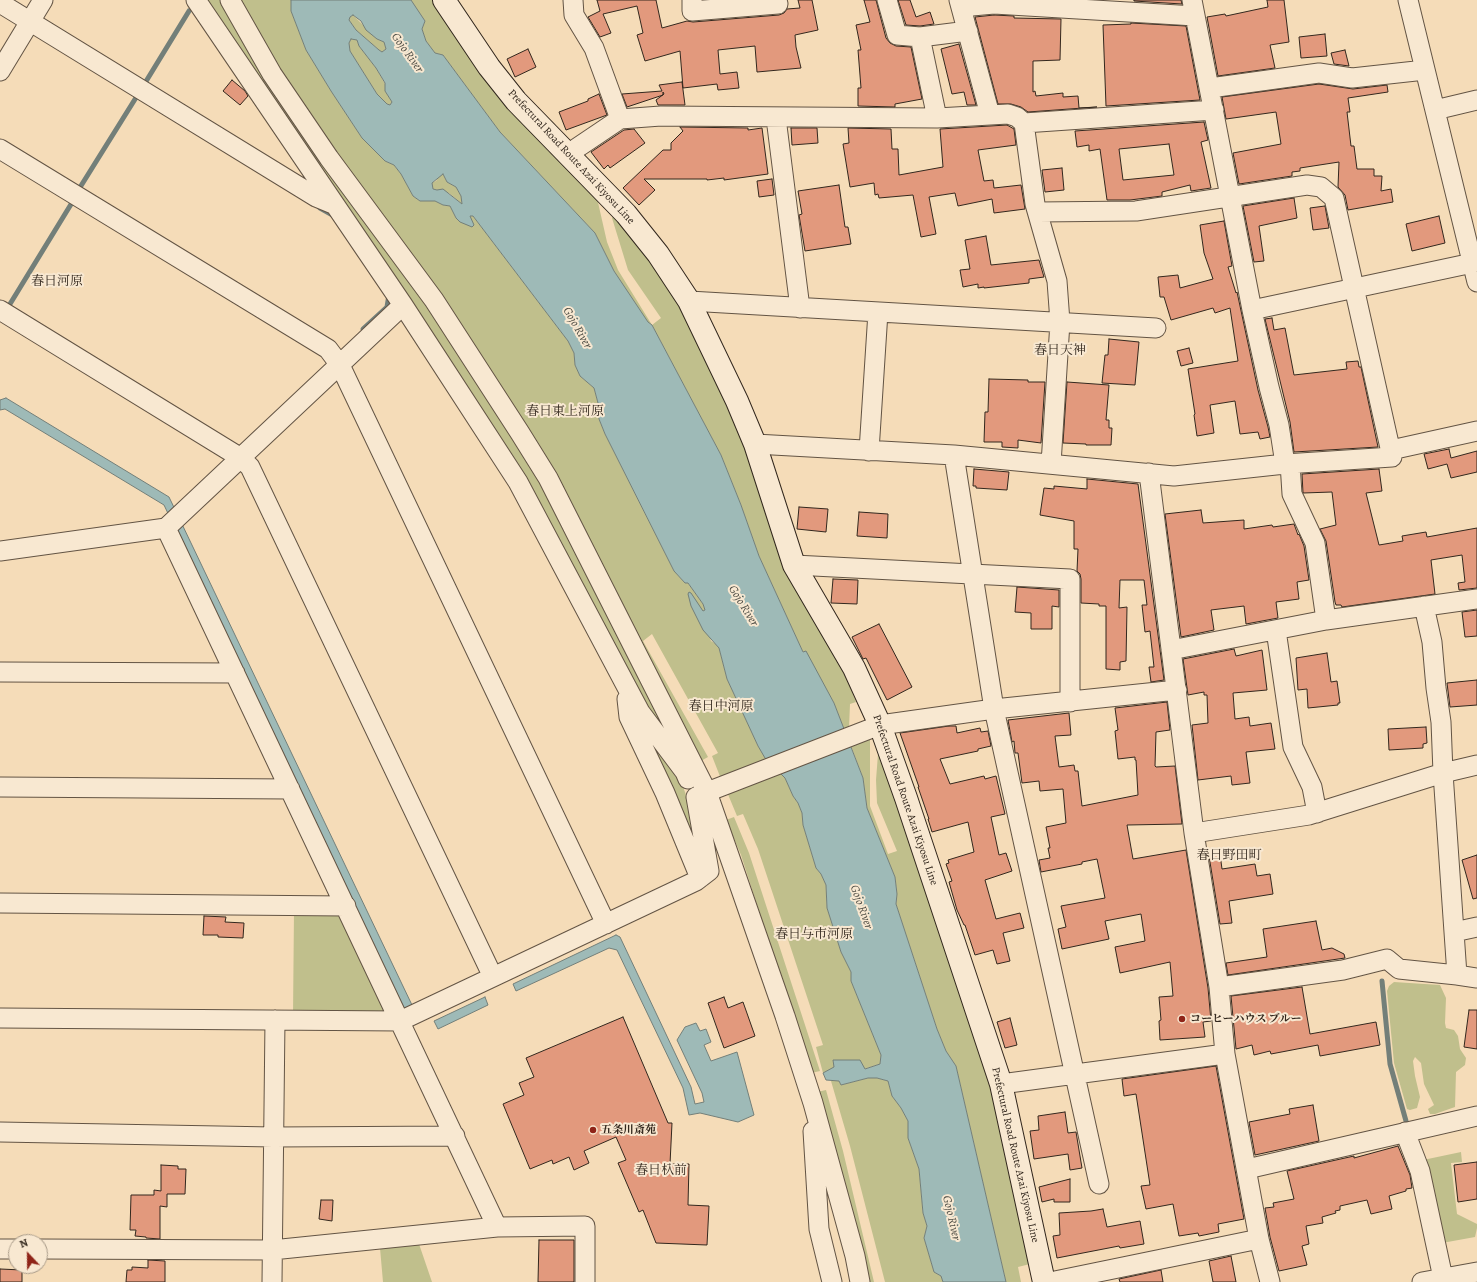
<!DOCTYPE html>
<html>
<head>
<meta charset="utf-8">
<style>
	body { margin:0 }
	#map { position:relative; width:1477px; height:1282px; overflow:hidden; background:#f5dcb8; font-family:Alegreya,serif }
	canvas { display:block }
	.north { position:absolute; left:8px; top:1234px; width:40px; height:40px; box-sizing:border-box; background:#f8e8d1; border:1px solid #a99b89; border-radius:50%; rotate:338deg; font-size:11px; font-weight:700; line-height:16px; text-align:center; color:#32271d }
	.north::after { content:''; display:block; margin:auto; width:14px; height:18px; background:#8f2418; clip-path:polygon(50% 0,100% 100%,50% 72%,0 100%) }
</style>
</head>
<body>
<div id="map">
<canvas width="1477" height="1282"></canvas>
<div class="north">N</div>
</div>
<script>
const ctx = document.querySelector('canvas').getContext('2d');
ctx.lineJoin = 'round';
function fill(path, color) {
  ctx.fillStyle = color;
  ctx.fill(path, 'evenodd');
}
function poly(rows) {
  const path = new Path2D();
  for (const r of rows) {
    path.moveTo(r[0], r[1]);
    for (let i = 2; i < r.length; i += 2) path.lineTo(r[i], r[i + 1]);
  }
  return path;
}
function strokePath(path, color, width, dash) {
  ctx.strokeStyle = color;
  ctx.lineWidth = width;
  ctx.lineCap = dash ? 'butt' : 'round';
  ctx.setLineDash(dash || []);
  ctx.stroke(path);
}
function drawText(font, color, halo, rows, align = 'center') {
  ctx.font = font + ' Alegreya,"Noto Serif JP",serif';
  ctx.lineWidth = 4;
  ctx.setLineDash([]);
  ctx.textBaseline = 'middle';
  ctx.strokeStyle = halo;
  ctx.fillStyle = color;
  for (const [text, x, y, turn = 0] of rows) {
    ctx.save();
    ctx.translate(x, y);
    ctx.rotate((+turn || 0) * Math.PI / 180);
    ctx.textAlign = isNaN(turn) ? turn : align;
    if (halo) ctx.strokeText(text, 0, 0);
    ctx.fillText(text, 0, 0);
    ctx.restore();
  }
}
fill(poly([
	[202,0,222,0,433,308,521,445,683,753,646,709,528,490],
	[235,0,291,0,291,11,306,50,331,91,362,138,385,161,394,165,401,174,413,196,420,201,435,201,443,205,450,206,456,218,473,216,568,341,574,353,575,365,580,376,594,388,598,403,599,419,605,434,674,571,685,583,688,583,703,604,705,610,703,611,702,611,711,641,716,644,719,648,727,679,758,746,768,761,721,779,712,756,718,753,652,634,643,641,708,757,699,762,606,585],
	[411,0,434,0,464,50,510,108,597,198,607,242,618,270,652,325,661,318,628,270,612,218,614,215,648,253,682,308,745,442,767,518,784,564,844,670,856,702,850,704,849,728,844,729,834,703,805,651,803,652,759,556,741,505,721,455,652,325,648,322,614,271,595,233,500,132,443,55,435,53,426,41,422,29,425,21],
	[353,15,377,39,384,42,386,49,382,52,379,50,356,30,349,20,350,17],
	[351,39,357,40,359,46,376,68,385,84,385,91,392,102,390,105,387,104,377,94,350,51,349,43],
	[443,174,447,182,456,187,461,196,462,204,449,193,433,189,431,183,436,181,440,175],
	[641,723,681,781,686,795,695,831,690,833],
	[870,739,870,806,888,854,897,851,877,803,876,780,878,754,886,765,992,1093,1030,1264,1018,1267,1021,1282,1006,1282,956,1066,946,1051,937,1029,896,904,897,894,895,877,867,808,863,778,851,746],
	[778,771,785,778,793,796,798,803,802,813,803,825,816,868,821,874,826,885,827,908,841,952,851,972,851,981,881,1055,880,1064,864,1069,833,1061,835,1067,823,1073,816,1047,823,1045,758,849,743,814,737,816,727,792],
	[734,817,749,853,820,1071,811,1073,741,855,726,820],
	[294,911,342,915,388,1010,385,1015,293,1015],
	[1394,982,1440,985,1446,998,1445,1023,1446,1028,1454,1030,1458,1036,1460,1049,1466,1058,1465,1065,1456,1072,1455,1107,1435,1114,1430,1114,1428,1109,1434,1105,1424,1084,1421,1063,1415,1057,1413,1061,1415,1076,1420,1097,1417,1108,1410,1110,1407,1109,1394,1063,1387,991,1389,986],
	[868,1078,877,1078,888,1081,892,1096,901,1108,908,1121,908,1138,919,1169,923,1213,927,1226,924,1238,934,1272,941,1276,943,1282,885,1282,850,1146,831,1081,839,1081,841,1085],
	[826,1090,843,1151,874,1282,865,1282,817,1092],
	[1461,1152,1462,1162,1451,1163,1457,1214,1477,1224,1477,1228,1475,1237,1442,1243,1423,1160],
	[419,1244,432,1282,383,1282,380,1248]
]), '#c0bf8c');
const water = poly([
	[291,0,411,0,425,21,422,29,426,41,435,53,443,55,500,132,595,233,614,271,648,322,652,325,721,455,741,505,759,556,803,652,806,651,834,703,863,778,867,808,895,877,897,894,896,904,937,1029,946,1051,956,1066,1006,1282,943,1282,941,1276,934,1272,924,1238,927,1226,923,1213,919,1169,908,1138,908,1121,901,1108,892,1096,888,1081,877,1078,868,1078,841,1085,839,1081,826,1080,823,1073,834,1067,833,1060,860,1060,865,1069,880,1064,881,1055,851,981,851,972,841,952,827,908,826,885,821,874,816,868,803,825,802,813,798,803,793,796,785,778,765,758,758,746,727,679,719,648,703,630,691,606,688,594,689,592,691,593,703,611,705,610,703,604,688,583,685,583,674,571,605,434,599,419,598,403,594,388,580,376,575,365,574,353,568,341,473,216,470,216,474,225,472,227,460,222,456,218,450,206,443,205,435,201,420,201,413,196,401,174,394,165,385,161,362,138,331,91,306,50,291,11,291,0],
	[353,15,361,21,366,30,377,39,384,42,386,49,382,52,379,50,356,30,349,20,350,17,353,15],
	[351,39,357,40,359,46,376,68,385,83,385,91,392,102,390,105,387,104,377,94,350,51,349,43,351,39],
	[443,174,447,182,456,187,461,196,462,204,443,189,437,190,433,189,432,183,443,174],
	[6,398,169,497,412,1005,404,1009,164,505,5,409,0,410,0,400,6,398],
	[616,935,620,937,691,1087,695,1104,704,1102,702,1093,677,1040,685,1027,696,1023,700,1031,706,1029,711,1042,704,1045,711,1061,737,1052,754,1115,738,1122,700,1113,689,1115,683,1088,617,950,609,948,516,991,513,984,616,935],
	[485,997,488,1005,438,1029,434,1021,485,997]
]);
fill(water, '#9ebab7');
strokePath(water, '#737f79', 1);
strokePath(poly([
	[145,83,189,11],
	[79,189,137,96],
	[320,208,336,217],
	[10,304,73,201],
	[363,329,387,307,389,295],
	[1382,981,1390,1064,1406,1121]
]), '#737f79', 5);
const building = poly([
	[597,0,656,0,662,28,687,21,693,22,779,15,784,13,787,9,800,8,798,0,812,0,818,30,795,35,796,47,801,68,757,72,755,46,718,50,720,74,737,72,739,88,718,90,717,84,683,88,680,51,645,61,637,35,643,33,637,6,603,14,611,33,600,37,588,17,600,11,597,0],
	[864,0,876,0,886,38,890,43,896,46,911,47,922,99,895,104,895,107,858,106,858,88,861,88,858,50,861,50,856,25,870,22,864,0],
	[898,0,910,0,916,17,930,12,934,24,920,26,906,25,898,0],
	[1134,0,1181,0,1182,4,1134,1,1134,0],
	[1267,0,1284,0,1289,42,1270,45,1275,68,1218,76,1207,17,1225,14,1226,16,1268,7,1267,0],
	[994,15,1014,16,1014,18,1061,19,1060,60,1033,61,1033,92,1035,91,1036,96,1063,93,1063,97,1078,96,1079,108,1097,107,1028,112,1021,107,1011,104,998,104,975,17,994,15],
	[1131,23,1186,26,1200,100,1106,106,1103,25,1131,24,1131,23],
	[1325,34,1327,56,1301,58,1299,37,1325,34],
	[959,44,976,105,967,105,964,92,952,94,941,49,959,44],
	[528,49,536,67,515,77,507,59,528,49],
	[1345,50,1349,66,1334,64,1331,53,1345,50],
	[232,80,245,91,248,96,240,105,223,91,232,80],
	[682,82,685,105,658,105,656,100,664,94,663,92,663,95,627,107,622,94,662,91,659,85,682,82],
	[1319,84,1353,89,1387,85,1388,92,1348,98,1350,112,1347,112,1351,146,1354,146,1357,169,1374,169,1374,176,1382,176,1381,191,1391,189,1393,202,1348,210,1345,195,1338,187,1339,162,1300,168,1300,171,1292,172,1292,176,1239,184,1233,153,1281,144,1276,112,1226,119,1222,97,1319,84],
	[599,94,607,115,566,130,559,112,588,101,588,99,599,94],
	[1204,122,1208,140,1201,142,1211,188,1191,191,1190,185,1162,192,1162,196,1130,200,1107,200,1100,149,1089,151,1089,145,1077,147,1075,131,1204,122],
	[1169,144,1174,175,1123,180,1119,149,1169,144],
	[1007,125,1014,129,1016,145,978,150,984,181,993,180,994,188,1021,185,1025,209,994,213,992,199,958,206,955,193,929,197,936,234,921,237,913,195,879,198,878,194,875,195,874,183,850,187,843,144,849,143,848,128,891,129,892,149,898,149,899,175,943,167,940,129,1007,125],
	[680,127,748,128,748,130,762,128,768,174,724,180,724,178,707,180,707,179,644,179,655,190,639,205,623,188,663,150,671,150,671,143,683,131,680,127],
	[791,128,817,128,818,143,792,145,791,128],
	[634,129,645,143,610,168,608,165,604,169,591,152,624,130,634,129],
	[1062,168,1064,190,1045,192,1042,170,1062,168],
	[772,179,774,195,759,197,757,181,772,179],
	[839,185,845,227,848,227,851,244,805,251,799,215,802,214,798,191,839,185],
	[1294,198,1297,218,1259,226,1264,261,1254,262,1243,206,1294,198],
	[1325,206,1329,228,1313,230,1310,208,1325,206],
	[1439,216,1445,243,1412,251,1406,224,1439,216],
	[1224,221,1232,266,1228,267,1236,293,1237,292,1258,390,1268,427,1270,437,1260,439,1258,432,1240,434,1235,401,1210,405,1214,433,1197,436,1194,415,1195,414,1188,369,1238,361,1230,308,1215,313,1213,308,1171,320,1164,297,1160,297,1158,277,1178,275,1180,288,1213,279,1204,253,1200,225,1224,221],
	[986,236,991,265,1039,260,1044,277,1029,279,1029,283,984,288,984,287,978,288,978,284,963,287,960,270,970,269,965,240,986,236],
	[1272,318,1274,330,1285,328,1294,375,1347,369,1346,362,1358,361,1359,367,1361,367,1378,447,1294,452,1290,422,1265,319,1272,318],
	[1109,339,1139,342,1135,385,1102,383,1105,355,1108,355,1109,339],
	[1189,348,1193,363,1181,366,1177,351,1189,348],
	[989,379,1028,380,1028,382,1045,382,1041,443,1018,440,1018,448,1002,447,1002,442,984,442,985,412,988,412,989,379],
	[1067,382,1109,385,1106,420,1109,420,1109,428,1112,428,1111,445,1086,445,1086,444,1063,443,1067,382],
	[1449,449,1451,458,1477,451,1477,472,1451,478,1447,464,1428,469,1424,454,1449,449],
	[974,469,1009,472,1007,490,976,488,976,486,973,486,974,469],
	[1379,469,1382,491,1366,493,1379,545,1403,541,1402,536,1426,532,1427,537,1477,528,1477,588,1459,590,1458,583,1465,582,1462,555,1431,560,1435,594,1342,607,1341,605,1336,605,1335,602,1326,541,1320,529,1336,525,1332,492,1303,493,1302,474,1379,469],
	[1087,479,1138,484,1164,680,1151,682,1149,667,1154,667,1150,631,1145,632,1142,605,1147,605,1144,580,1120,580,1119,608,1127,607,1126,661,1120,662,1120,670,1106,669,1106,606,1099,606,1099,604,1081,603,1081,579,1080,574,1077,571,1078,549,1074,549,1074,521,1040,515,1044,488,1054,489,1054,486,1087,489,1087,479],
	[799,507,828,509,826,532,797,529,799,507],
	[1201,510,1203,523,1244,520,1244,529,1272,525,1273,527,1294,524,1298,535,1299,534,1304,546,1309,580,1297,582,1299,599,1276,602,1278,618,1246,624,1244,606,1211,610,1214,630,1181,637,1165,514,1201,510],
	[859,512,888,514,887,538,857,536,859,512],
	[833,579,858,580,857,604,831,603,833,579],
	[1017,587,1059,590,1059,607,1052,606,1052,629,1031,629,1031,613,1015,612,1017,587],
	[1477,610,1477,636,1465,637,1462,612,1477,610],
	[879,624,912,687,887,700,866,658,863,659,852,637,879,624],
	[1234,649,1236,656,1262,650,1267,690,1233,693,1235,719,1249,717,1250,726,1271,723,1275,749,1246,752,1250,783,1232,785,1231,776,1198,780,1192,725,1208,723,1207,695,1204,695,1204,692,1188,695,1183,659,1234,649],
	[1327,653,1331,682,1337,681,1340,703,1338,703,1338,705,1308,708,1307,689,1298,690,1296,658,1327,653],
	[1477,680,1477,705,1450,707,1447,683,1477,680],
	[1167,702,1170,730,1156,732,1155,766,1156,767,1175,766,1182,824,1127,825,1133,859,1186,850,1208,988,1211,1021,1203,1022,1205,1037,1160,1040,1159,1021,1161,1020,1159,997,1173,996,1170,962,1120,973,1115,947,1145,941,1141,914,1105,921,1109,939,1062,949,1058,929,1066,927,1061,906,1105,898,1097,859,1082,862,1082,864,1041,872,1039,860,1050,858,1048,848,1050,848,1046,827,1066,823,1063,789,1040,791,1039,781,1022,783,1018,753,1015,753,1014,741,1012,742,1008,720,1069,713,1071,735,1055,736,1059,767,1074,765,1075,771,1078,771,1082,806,1138,795,1136,760,1135,760,1135,757,1118,759,1115,731,1118,730,1115,708,1167,702],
	[949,726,956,726,957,733,980,728,981,732,988,731,991,746,978,749,978,751,940,759,950,784,984,776,985,779,996,776,1005,814,991,817,999,855,1006,853,1012,871,985,880,996,919,1020,913,1024,928,1003,933,1010,961,997,964,993,950,975,955,965,925,964,925,957,910,949,882,952,881,946,864,949,863,948,860,974,852,968,822,932,832,928,819,929,819,918,787,919,787,900,733,949,726],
	[1426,727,1427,743,1423,744,1423,748,1389,750,1388,729,1426,727],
	[1220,854,1222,869,1255,864,1257,876,1270,874,1273,894,1229,901,1232,923,1220,924,1209,856,1220,854],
	[1477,855,1477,898,1473,899,1462,860,1477,855],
	[204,916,226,917,225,922,244,923,243,938,218,937,218,935,203,935,204,916],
	[1316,921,1322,950,1332,948,1344,954,1345,958,1228,975,1226,963,1267,957,1263,929,1316,921],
	[1302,987,1310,1034,1376,1022,1380,1045,1320,1056,1318,1045,1271,1054,1270,1051,1254,1055,1252,1045,1236,1049,1231,996,1302,987],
	[724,997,728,1008,743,1002,755,1036,724,1048,708,1003,724,997],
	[1469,1010,1477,1010,1477,1049,1464,1047,1469,1010],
	[623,1017,668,1123,672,1123,670,1164,689,1164,688,1205,709,1206,707,1245,656,1243,643,1210,639,1212,618,1163,626,1160,616,1137,584,1151,589,1163,574,1170,569,1157,553,1164,552,1160,530,1169,503,1104,524,1095,519,1083,534,1077,526,1058,623,1017],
	[1010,1018,1017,1045,1005,1048,997,1022,1010,1018],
	[1216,1066,1244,1219,1218,1224,1219,1232,1199,1236,1198,1233,1179,1236,1173,1204,1146,1209,1141,1186,1150,1185,1136,1094,1124,1096,1122,1079,1216,1066],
	[1313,1105,1319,1141,1255,1155,1249,1122,1290,1114,1289,1109,1313,1105],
	[1065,1112,1068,1133,1076,1132,1082,1168,1070,1170,1068,1154,1034,1159,1030,1131,1039,1130,1038,1116,1065,1112],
	[1398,1146,1410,1175,1412,1188,1406,1189,1406,1191,1389,1196,1392,1209,1371,1214,1367,1200,1340,1206,1340,1210,1335,1211,1336,1213,1322,1217,1323,1223,1306,1226,1309,1244,1302,1246,1307,1265,1279,1271,1270,1237,1265,1208,1274,1207,1273,1203,1294,1199,1287,1171,1354,1156,1354,1158,1398,1146],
	[1477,1162,1477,1199,1458,1202,1454,1165,1477,1162],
	[161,1165,178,1166,178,1169,186,1169,185,1194,167,1194,167,1207,160,1206,160,1239,146,1238,146,1237,135,1236,136,1230,130,1230,131,1195,154,1195,154,1190,161,1191,161,1165],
	[1070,1179,1070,1202,1054,1202,1054,1199,1042,1202,1039,1187,1070,1179],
	[321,1200,333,1200,332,1221,319,1219,321,1200],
	[1103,1209,1107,1227,1140,1221,1144,1244,1120,1248,1119,1246,1057,1258,1053,1236,1060,1235,1059,1213,1091,1211,1103,1209],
	[539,1240,574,1240,574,1282,538,1282,539,1240],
	[1231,1256,1236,1282,1213,1282,1209,1261,1231,1256],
	[148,1260,165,1261,165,1282,126,1282,127,1270,132,1270,132,1267,148,1268,148,1260],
	[0,1269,22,1270,22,1282,0,1282,0,1269],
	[1161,1270,1163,1282,1120,1282,1119,1279,1161,1270]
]);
fill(building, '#e2997d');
strokePath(building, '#32271d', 1);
const street = poly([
	[196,0,403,305,518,482,640,712,685,772,688,779],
	[230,0,272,74,329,158,434,300,520,433,548,478,707,792,785,1016,813,1103,855,1256,860,1282],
	[573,0,574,15,594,48,620,119],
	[692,0,692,11,778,4,777,0],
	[887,0,897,35,920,37,968,31],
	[959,0,990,115],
	[1192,0,1252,310,1269,387,1279,425,1285,464],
	[1408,0,1477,282],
	[0,3,316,197,333,204],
	[961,7,994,4,1195,16],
	[920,37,937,118],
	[0,71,43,0],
	[1210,88,1319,73,1352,78,1425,70],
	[1435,110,1477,100],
	[776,118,800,308],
	[1024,123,1214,110],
	[0,149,328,349,340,365,606,924],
	[568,154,620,119,661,116,937,118,1008,114,1017,117,1024,123,1035,204,1057,281,1060,322,1051,464],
	[689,301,1156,328],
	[0,310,241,458,250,467,493,977],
	[1252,310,1477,262],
	[755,444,954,455,1174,476,1285,464,1392,457,1334,198,1321,187,1307,185,1136,211,1038,212],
	[1391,450,1477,431],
	[869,451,878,312],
	[954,455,994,709,1099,1184],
	[1290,463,1292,494,1315,543,1326,620],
	[1149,473,1194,833,1219,987,1225,1054,1259,1239,1270,1282],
	[166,528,497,1227],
	[0,551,166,528,403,305],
	[794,565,1070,579,1070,702],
	[1424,606,1432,642,1436,688,1441,722,1443,773,1454,932,1477,927],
	[1276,630,1293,747,1312,787,1317,813],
	[1171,650,1326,620,1477,599],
	[0,672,235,673],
	[627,699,629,717,665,793,700,878],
	[0,787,290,789],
	[1194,833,1309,815,1443,773,1477,765],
	[0,903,346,906],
	[1454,932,1457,975,1477,978],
	[1219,987,1343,970,1387,959,1399,969,1457,975],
	[0,1018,400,1021,696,881,709,871,696,797,707,792,880,725,994,709,1177,690],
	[1001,1084,1225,1054],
	[813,1131,819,1229,832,1282],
	[0,1132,273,1137,455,1136],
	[1405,1132,1420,1171,1443,1278],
	[1247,1169,1477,1116],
	[0,1249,16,1249],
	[40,1249,272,1250,497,1227,585,1226,585,1282],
	[272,1282,275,1020],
	[1050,1282,1259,1239],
	[1422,1282,1477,1272]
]);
const secondary = poly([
	[444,0,489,67,516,101,626,214,658,254,689,301,737,401,755,444,794,565,854,668,880,725,906,798,1001,1084,1044,1282]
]);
strokePath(street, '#635444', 21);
strokePath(secondary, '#32271d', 24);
strokePath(street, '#f8e8d1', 19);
strokePath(secondary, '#f8e8d1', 22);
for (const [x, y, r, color] of [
	[1182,1019,4,"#8f2418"],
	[593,1130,4,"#8f2418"]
]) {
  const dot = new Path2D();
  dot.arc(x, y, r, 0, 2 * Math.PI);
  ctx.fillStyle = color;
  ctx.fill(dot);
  strokePath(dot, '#f8e8d1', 1.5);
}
drawText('11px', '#32271d', '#f8e8d1', [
	["Prefectural Road Route Azai Kiyosu Line",571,157,47],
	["Prefectural Road Route Azai Kiyosu Line",905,800,71],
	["Prefectural Road Route Azai Kiyosu Line",1015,1155,77]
]);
drawText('bold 11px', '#32271d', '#f8e8d1', [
	["コーヒーハウス ブルー",1190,1019],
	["五条川斎苑",601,1130]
], 'left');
drawText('italic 12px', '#4d4c44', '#f8e8d1', [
	["Gojo River",407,53,54],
	["Gojo River",577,328,60],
	["Gojo River",743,606,58],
	["Gojo River",861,907,70],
	["Gojo River",951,1218,77]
]);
drawText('13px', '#32271d', '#f8e8d1', [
	["春日河原",57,282],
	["春日天神",1060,351],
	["春日東上河原",565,412],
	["春日中河原",721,707],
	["春日野田町",1229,856],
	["春日与市河原",814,935],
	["春日杁前",661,1171]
]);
</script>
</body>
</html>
